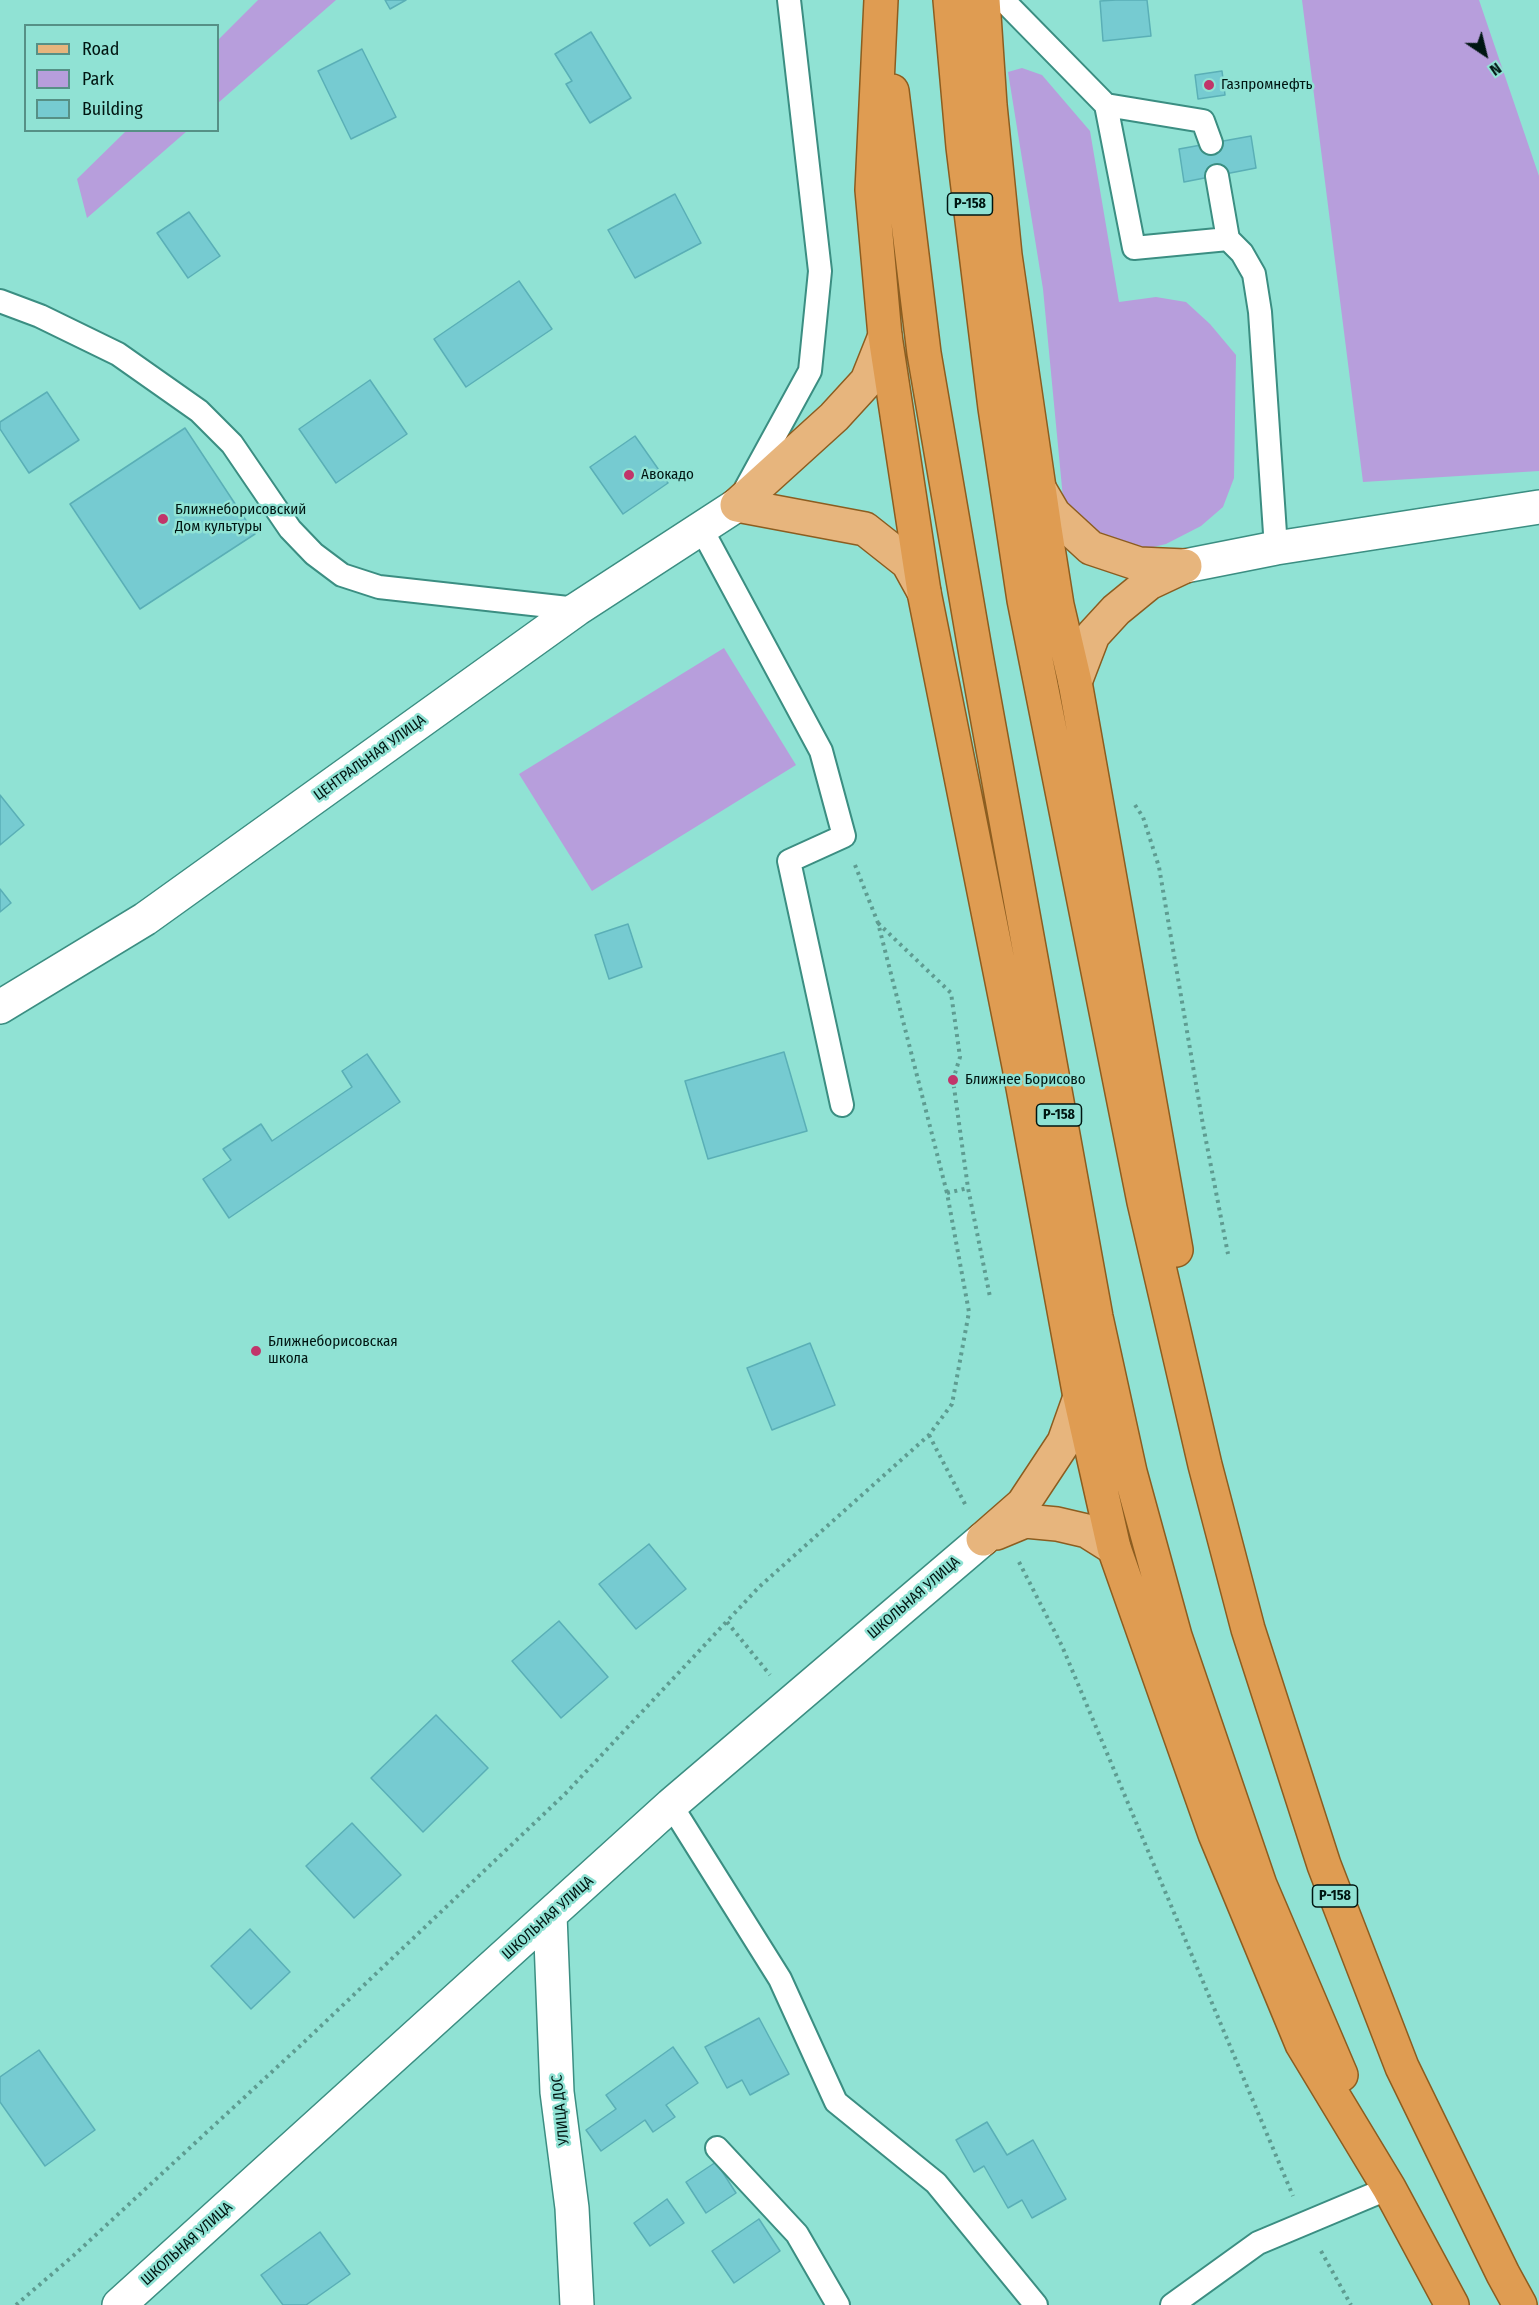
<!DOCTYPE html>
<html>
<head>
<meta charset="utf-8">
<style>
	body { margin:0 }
	#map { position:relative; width:1539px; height:2305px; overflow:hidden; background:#90e2d4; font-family:"Fira Sans Condensed",sans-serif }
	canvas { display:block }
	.legend { position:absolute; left:24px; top:24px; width:195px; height:108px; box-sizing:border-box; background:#90e2d4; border:2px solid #569086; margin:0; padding:8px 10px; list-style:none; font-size:18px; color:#001612 }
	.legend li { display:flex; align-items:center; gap:12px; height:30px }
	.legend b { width:30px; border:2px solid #569086 }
	.north { position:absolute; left:1455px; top:24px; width:60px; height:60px; -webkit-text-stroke:4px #90e2d4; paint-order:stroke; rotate:145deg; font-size:16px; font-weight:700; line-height:24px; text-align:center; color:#001612 }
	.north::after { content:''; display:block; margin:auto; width:21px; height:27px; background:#001612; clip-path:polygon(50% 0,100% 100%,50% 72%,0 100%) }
</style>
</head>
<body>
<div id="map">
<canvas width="1539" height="2305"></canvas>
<ul class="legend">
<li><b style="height:8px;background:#e7b57d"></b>Road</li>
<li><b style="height:16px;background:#b79edc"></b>Park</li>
<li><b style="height:16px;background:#76cbd1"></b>Building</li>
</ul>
<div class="north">N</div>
</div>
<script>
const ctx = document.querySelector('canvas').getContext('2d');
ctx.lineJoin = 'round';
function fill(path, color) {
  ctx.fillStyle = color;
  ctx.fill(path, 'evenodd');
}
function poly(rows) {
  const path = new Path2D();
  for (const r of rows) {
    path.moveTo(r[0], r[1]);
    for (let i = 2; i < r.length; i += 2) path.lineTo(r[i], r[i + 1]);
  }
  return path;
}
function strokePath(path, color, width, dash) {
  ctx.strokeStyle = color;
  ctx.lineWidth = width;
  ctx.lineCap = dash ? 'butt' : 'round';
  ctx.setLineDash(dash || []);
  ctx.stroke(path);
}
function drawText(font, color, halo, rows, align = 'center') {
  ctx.font = font + ' "Fira Sans Condensed",sans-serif';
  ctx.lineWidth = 5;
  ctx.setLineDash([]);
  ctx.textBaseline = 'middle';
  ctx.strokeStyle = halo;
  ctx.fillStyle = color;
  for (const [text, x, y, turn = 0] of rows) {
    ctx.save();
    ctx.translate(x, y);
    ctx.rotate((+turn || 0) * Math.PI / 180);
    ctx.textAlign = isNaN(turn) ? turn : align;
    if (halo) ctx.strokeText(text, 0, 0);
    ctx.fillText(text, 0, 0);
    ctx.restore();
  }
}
fill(poly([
	[258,0,336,0,218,103,218,40],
	[1302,0,1479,0,1539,176,1539,471,1363,482],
	[1022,68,1042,75,1090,131,1119,302,1156,297,1186,302,1210,324,1236,355,1234,478,1223,507,1201,526,1166,544,1145,549,1094,533,1063,498,1043,289,1008,72],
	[126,131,187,131,87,218,77,179],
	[724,648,796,765,592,891,519,774]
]), '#b79edc');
const building = poly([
	[385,0,406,0,390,9,385,0],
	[1116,0,1147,0,1151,36,1103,41,1100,1,1116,0],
	[591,32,631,98,590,123,566,84,572,81,555,54,591,32],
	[362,49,396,117,351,139,318,71,362,49],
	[1222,71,1225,95,1198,99,1195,75,1222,71],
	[1251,136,1256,168,1184,182,1179,149,1251,136],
	[675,194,701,243,635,278,608,230,675,194],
	[189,212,220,256,188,278,157,233,189,212],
	[519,281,552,329,466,387,434,339,519,281],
	[370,380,407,434,336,483,299,429,370,380],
	[47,392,79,440,29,473,0,429,0,422,47,392],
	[185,428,255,534,140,609,70,504,185,428],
	[635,436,668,483,623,514,590,467,635,436],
	[0,795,24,825,0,845,0,795],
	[0,889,11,903,0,912,0,889],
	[628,924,642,967,609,979,595,935,628,924],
	[784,1052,807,1131,708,1159,685,1081,784,1052],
	[367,1054,400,1102,229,1218,203,1179,231,1160,223,1149,261,1124,272,1141,352,1087,342,1071,367,1054],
	[810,1343,835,1405,772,1430,747,1368,810,1343],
	[649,1544,686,1589,636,1629,599,1584,649,1544],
	[559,1621,608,1677,561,1718,512,1661,559,1621],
	[436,1715,488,1768,423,1832,371,1778,436,1715],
	[352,1823,401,1875,354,1918,306,1866,352,1823],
	[250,1929,290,1972,251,2009,211,1966,250,1929],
	[759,2018,789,2074,750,2095,742,2080,727,2088,705,2047,759,2018],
	[673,2047,698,2083,666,2105,675,2117,653,2132,645,2120,601,2151,586,2130,616,2109,606,2095,673,2047],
	[39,2050,95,2130,45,2166,0,2102,0,2077,39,2050],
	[987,2122,1007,2155,1033,2140,1066,2199,1032,2218,1022,2200,1008,2208,984,2166,974,2172,956,2140,987,2122],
	[716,2162,736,2193,706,2213,686,2182,716,2162],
	[667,2199,684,2223,650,2246,634,2223,667,2199],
	[759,2219,780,2251,734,2283,712,2251,759,2219],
	[320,2232,350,2274,306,2305,283,2305,261,2275,320,2232]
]);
fill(building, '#76cbd1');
strokePath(building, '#5aafb6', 1.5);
const service = poly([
	[1003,0,1106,105,1203,121,1211,143],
	[1106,105,1134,248,1228,239],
	[1217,176,1228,239,1242,253,1254,274,1260,312,1276,548],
	[0,301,40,316,118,354,199,411,232,444,290,529,314,554,342,575,379,587,577,609],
	[746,488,810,371,820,271,789,0],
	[701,528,821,751,844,836,789,861,842,1105],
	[671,1805,780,1979,836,2102,936,2183,1036,2305],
	[717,2148,797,2234,838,2305],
	[1172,2305,1258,2243,1389,2188]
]);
const minor = poly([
	[1185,566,1276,548,1539,507],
	[0,1007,145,919,577,609,737,505],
	[550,1915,557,2092,572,2208,577,2305],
	[119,2305,671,1805,983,1539]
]);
const primary = poly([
	[1040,490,1054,514,1091,548,1139,564,1185,566],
	[737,505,834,417,867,381,885,336],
	[737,505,865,529,908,563,924,592],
	[1075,682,1093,635,1116,610,1149,583,1183,567],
	[996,1533,1025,1521,1057,1524,1087,1531,1114,1548],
	[983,1539,1023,1504,1064,1442,1080,1397]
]);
const trunk = poly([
	[881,0,872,190,885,336,924,592,1019,1066,1080,1397,1114,1548,1215,1834,1302,2044,1389,2188,1452,2305],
	[950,0,963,147,995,408,1024,600,1144,1202,1205,1465,1248,1629,1324,1865,1402,2067,1503,2274,1520,2305],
	[983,0,990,105,1005,255,1045,529,1057,605,1075,682,1176,1250],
	[892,91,924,353,976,655,1096,1317,1130,1472,1175,1636,1260,1885,1341,2075]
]);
strokePath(service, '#3b8e82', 26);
strokePath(minor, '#3b8e82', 36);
strokePath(primary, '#8c5d20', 36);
strokePath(trunk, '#8c5d20', 36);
strokePath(poly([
	[1135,805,1143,817,1159,867,1203,1125,1228,1254],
	[855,865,878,923,947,1193],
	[878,923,951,993,960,1057,953,1080,968,1188,990,1297],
	[929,1435,966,1506],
	[1019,1562,1062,1646,1293,2196],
	[727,1622,770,1675],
	[1321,2251,1351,2305],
	[16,2305,73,2256,302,2044,566,1793,759,1587,929,1435,952,1404,969,1312,947,1193,968,1188]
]), '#5e9c91', 4, [3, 4.5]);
strokePath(service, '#fff', 22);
strokePath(minor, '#fff', 33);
strokePath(primary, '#e7b57d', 33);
strokePath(trunk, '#df9c52', 33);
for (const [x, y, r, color] of [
	[1209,85,6,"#c1356a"],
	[629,475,6,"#c1356a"],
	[163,519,6,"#c1356a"],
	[953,1080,6,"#c1356a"],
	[256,1351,6,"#c1356a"]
]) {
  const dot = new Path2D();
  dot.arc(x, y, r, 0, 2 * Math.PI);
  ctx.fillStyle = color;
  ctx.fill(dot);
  strokePath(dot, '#90e2d4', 2);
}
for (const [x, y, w] of [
	[970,204,45],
	[1059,1115,45],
	[1335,1896,45]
]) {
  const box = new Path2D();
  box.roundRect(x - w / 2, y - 11, w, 22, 4.5);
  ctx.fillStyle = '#90e2d4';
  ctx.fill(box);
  strokePath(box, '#001612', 1.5);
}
drawText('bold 14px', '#001612', null, [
	["Р-158",970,204],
	["Р-158",1059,1115],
	["Р-158",1335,1896]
]);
drawText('15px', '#001612', '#90e2d4', [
	["Газпромнефть",1221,85],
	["Авокадо",641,475],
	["Ближнеборисовский",175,510],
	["Дом культуры",175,527],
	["Ближнее Борисово",965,1080],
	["Ближнеборисовская",268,1342],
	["школа",268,1359]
], 'left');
drawText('15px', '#001612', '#90e2d4', [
	["ЦЕНТРАЛЬНАЯ УЛИЦА",370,758,-36],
	["ШКОЛЬНАЯ УЛИЦА",914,1598,-41],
	["ШКОЛЬНАЯ УЛИЦА",548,1918,-42],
	["УЛИЦА ДОС",561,2110,-96],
	["ШКОЛЬНАЯ УЛИЦА",187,2244,-42]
]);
</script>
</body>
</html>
